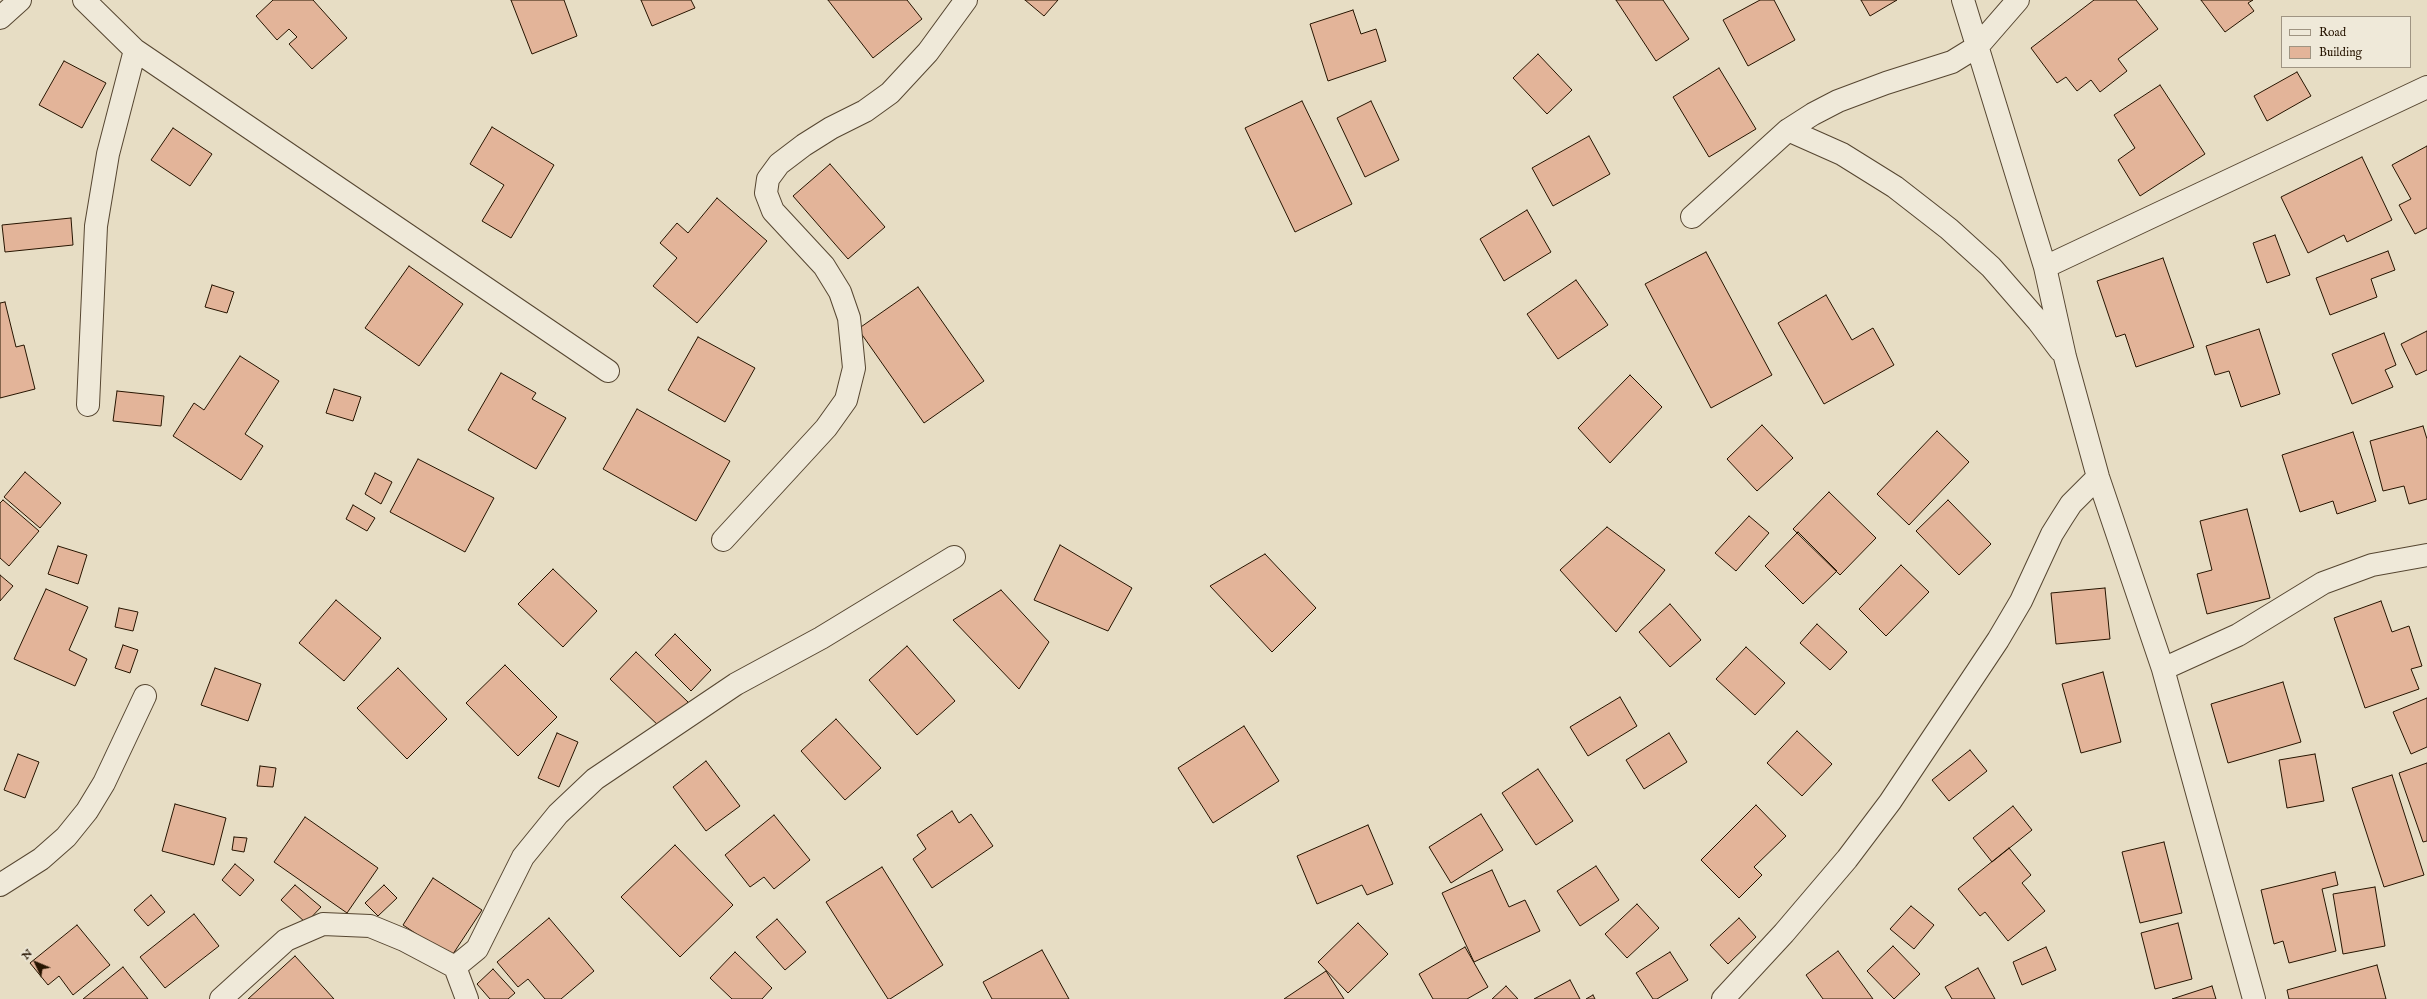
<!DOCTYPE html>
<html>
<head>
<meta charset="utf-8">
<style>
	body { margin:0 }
	#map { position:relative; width:2427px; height:999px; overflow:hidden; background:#e7ddc4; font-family:"IM FELL English",serif }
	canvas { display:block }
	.legend { position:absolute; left:2281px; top:16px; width:130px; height:52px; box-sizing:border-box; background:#efe9d9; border:1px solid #9f9482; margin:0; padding:5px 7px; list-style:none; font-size:12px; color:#261400 }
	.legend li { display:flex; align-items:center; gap:8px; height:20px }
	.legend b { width:20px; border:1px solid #9f9482 }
	.north { position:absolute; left:16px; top:943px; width:40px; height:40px; -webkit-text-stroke:3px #efe9d9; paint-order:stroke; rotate:314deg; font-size:11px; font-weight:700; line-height:16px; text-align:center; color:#261400 }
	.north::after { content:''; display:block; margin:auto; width:14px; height:18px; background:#261400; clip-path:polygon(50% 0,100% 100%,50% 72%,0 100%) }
</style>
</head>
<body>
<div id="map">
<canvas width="2427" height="999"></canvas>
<ul class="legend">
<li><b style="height:5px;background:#efe9d9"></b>Road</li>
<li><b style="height:11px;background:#e3b499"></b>Building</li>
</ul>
<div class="north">N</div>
</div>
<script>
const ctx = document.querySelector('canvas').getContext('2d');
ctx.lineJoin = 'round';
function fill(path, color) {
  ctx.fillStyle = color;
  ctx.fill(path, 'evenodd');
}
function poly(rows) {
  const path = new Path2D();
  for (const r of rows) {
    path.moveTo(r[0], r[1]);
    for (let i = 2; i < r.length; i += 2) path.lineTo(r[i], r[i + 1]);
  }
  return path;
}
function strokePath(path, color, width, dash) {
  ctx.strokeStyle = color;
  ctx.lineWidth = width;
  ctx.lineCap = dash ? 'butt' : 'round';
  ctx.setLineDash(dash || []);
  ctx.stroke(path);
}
const building = poly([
	[273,0,313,0,347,38,312,69,289,44,297,37,289,29,277,40,256,16,273,0],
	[511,0,564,0,577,36,532,54,511,0],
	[641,0,691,0,695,8,652,26,641,0],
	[828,0,907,0,922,19,873,58,828,0],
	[1025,0,1058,0,1044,16,1025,0],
	[1616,0,1663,0,1689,39,1656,61,1616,0],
	[1760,0,1774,0,1795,40,1748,66,1723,20,1760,0],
	[1861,0,1897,0,1870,16,1861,0],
	[2094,0,2136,0,2158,29,2118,59,2127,71,2100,92,2091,80,2077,91,2066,77,2057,83,2031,48,2094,0],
	[2201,0,2253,0,2248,3,2254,11,2225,32,2201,0],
	[1353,10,1361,34,1376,29,1386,61,1328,81,1310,24,1353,10],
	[1538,54,1572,90,1547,114,1513,78,1538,54],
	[64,61,106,83,82,128,39,105,64,61],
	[1719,68,1756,129,1709,157,1673,97,1719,68],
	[2297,72,2311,96,2267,121,2254,96,2297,72],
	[2160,85,2205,154,2140,196,2118,160,2135,148,2114,115,2160,85],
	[1302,101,1352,204,1295,232,1245,128,1302,101],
	[1371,101,1399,160,1365,177,1337,118,1371,101],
	[492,127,554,165,511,238,482,221,504,185,470,164,492,127],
	[173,128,212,154,190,186,151,160,173,128],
	[1589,136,1610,174,1553,206,1532,168,1589,136],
	[2427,146,2427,228,2415,234,2399,205,2411,199,2392,165,2427,146],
	[2362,157,2392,220,2347,242,2344,235,2308,253,2281,197,2362,157],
	[830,164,885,227,848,259,793,196,830,164],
	[717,198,767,241,697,323,653,286,677,258,660,243,677,223,688,233,717,198],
	[1527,210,1551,252,1504,281,1480,239,1527,210],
	[71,218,73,245,5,252,2,225,71,218],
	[2275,235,2290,275,2267,283,2253,243,2275,235],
	[2388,251,2395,270,2371,279,2377,297,2330,315,2316,278,2388,251],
	[1706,252,1772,375,1711,408,1645,284,1706,252],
	[2163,258,2194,347,2136,367,2125,334,2116,337,2097,281,2163,258],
	[409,266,463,304,419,366,365,328,409,266],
	[1576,280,1608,325,1558,359,1527,314,1576,280],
	[212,285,234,292,227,313,205,307,212,285],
	[918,287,984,381,924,423,858,329,918,287],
	[1826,295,1852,340,1873,328,1894,365,1824,404,1778,323,1826,295],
	[5,302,16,347,24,345,35,389,0,398,0,303,5,302],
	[2259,329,2280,394,2241,407,2229,371,2215,375,2206,346,2259,329],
	[2427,331,2427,370,2416,375,2401,344,2427,331],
	[2384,333,2396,365,2385,370,2393,387,2352,404,2332,354,2384,333],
	[698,337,755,368,725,422,668,390,698,337],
	[240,356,279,381,245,434,263,446,241,480,173,436,194,403,204,410,240,356],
	[501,373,536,393,532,399,566,418,536,469,468,430,501,373],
	[1630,375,1662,407,1610,463,1578,428,1630,375],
	[334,389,361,397,353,421,326,413,334,389],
	[117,391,164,396,161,426,113,421,117,391],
	[637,409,730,461,696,521,603,469,637,409],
	[1762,425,1793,458,1757,491,1727,459,1762,425],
	[2423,426,2427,439,2427,499,2409,504,2404,486,2383,491,2370,441,2423,426],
	[1937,431,1969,462,1909,525,1877,494,1937,431],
	[2353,432,2376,501,2337,514,2333,501,2300,512,2282,455,2353,432],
	[418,459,494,498,465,552,390,512,418,459],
	[25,472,61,503,40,528,4,497,25,472],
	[375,473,392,482,381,504,365,494,375,473],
	[1829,492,1876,538,1840,575,1793,529,1829,492],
	[3,500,39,531,9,566,0,558,0,503,3,500],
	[1948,500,1991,544,1959,575,1916,531,1948,500],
	[353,505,375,518,367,531,346,519,353,505],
	[2247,509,2270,598,2207,614,2197,574,2212,570,2200,521,2247,509],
	[1749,516,1769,533,1736,571,1715,553,1749,516],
	[1607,527,1665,570,1616,632,1560,570,1607,527],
	[1798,532,1837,571,1803,604,1765,566,1798,532],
	[1060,545,1132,588,1108,631,1034,600,1060,545],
	[58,546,87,555,78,584,48,574,58,546],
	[1265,554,1316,608,1272,652,1210,586,1265,554],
	[1901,565,1929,592,1886,636,1859,609,1901,565],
	[553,569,597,611,563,647,518,604,553,569],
	[0,575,13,586,0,601,0,575],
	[2105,588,2110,639,2056,644,2051,593,2105,588],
	[46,589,88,607,69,650,87,659,75,686,14,659,46,589],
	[1001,590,1049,642,1019,689,953,620,1001,590],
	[336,600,381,638,344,681,299,643,336,600],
	[2381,601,2392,632,2409,626,2422,666,2411,669,2419,689,2365,708,2334,618,2381,601],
	[1670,604,1701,640,1670,667,1639,632,1670,604],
	[119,608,138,612,133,631,115,627,119,608],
	[1817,624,1847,652,1830,670,1800,643,1817,624],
	[675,634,711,670,691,691,655,655,675,634],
	[123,645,138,650,130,673,115,668,123,645],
	[907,646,955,701,917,735,869,680,907,646],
	[1746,647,1785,683,1755,715,1716,679,1746,647],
	[636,652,688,702,662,729,610,679,636,652],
	[505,665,557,717,518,756,466,703,505,665],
	[215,668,261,684,248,721,201,705,215,668],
	[398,668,447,719,407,759,357,708,398,668],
	[2103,672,2121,742,2081,753,2062,684,2103,672],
	[2283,682,2301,742,2228,763,2211,704,2283,682],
	[1620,697,1637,726,1588,756,1570,727,1620,697],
	[2427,698,2427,747,2411,754,2393,712,2427,698],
	[836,719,881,768,845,800,801,751,836,719],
	[1244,726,1279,781,1213,823,1178,768,1244,726],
	[1797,731,1832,764,1802,796,1767,763,1797,731],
	[557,733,578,742,559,787,538,778,557,733],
	[1669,733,1687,762,1644,789,1626,760,1669,733],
	[1970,750,1987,771,1949,801,1932,780,1970,750],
	[18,754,39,762,25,798,4,790,18,754],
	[2315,754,2324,801,2287,808,2279,760,2315,754],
	[706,761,740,806,706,831,673,787,706,761],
	[2427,763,2427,841,2423,842,2399,773,2427,763],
	[260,766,276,768,273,787,257,786,260,766],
	[1538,769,1573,821,1536,845,1502,793,1538,769],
	[2392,775,2424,875,2384,887,2352,788,2392,775],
	[175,804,226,818,214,865,162,851,175,804],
	[1756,805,1786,836,1754,867,1762,875,1739,898,1701,860,1756,805],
	[2013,806,2032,830,1992,862,1973,838,2013,806],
	[952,811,959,823,971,814,993,846,932,888,913,859,926,849,917,835,952,811],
	[1481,814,1503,850,1451,883,1429,847,1481,814],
	[774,815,810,860,774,889,764,877,750,887,725,855,774,815],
	[305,817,378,868,347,913,274,862,305,817],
	[1368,825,1393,884,1367,895,1362,885,1317,904,1297,856,1368,825],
	[234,837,247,838,244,852,232,850,234,837],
	[2164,842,2182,913,2140,923,2122,852,2164,842],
	[675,845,733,905,680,957,621,897,675,845],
	[2009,848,2031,875,2022,883,2045,911,2008,941,1985,912,1980,916,1958,889,2009,848],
	[235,864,254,880,240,896,222,880,235,864],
	[1596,866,1619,900,1580,926,1557,891,1596,866],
	[882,867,943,965,890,999,888,999,826,902,882,867],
	[1492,870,1509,907,1525,900,1540,931,1474,962,1442,893,1492,870],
	[2335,872,2338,885,2322,889,2336,951,2289,963,2283,941,2274,944,2261,890,2335,872],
	[433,878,482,910,451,957,403,925,433,878],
	[295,885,321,907,306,923,281,900,295,885],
	[384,885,397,898,378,916,365,903,384,885],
	[2375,887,2385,946,2343,954,2333,894,2375,887],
	[151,895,165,912,148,926,134,910,151,895],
	[1637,904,1659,928,1627,958,1605,934,1637,904],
	[1911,906,1934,925,1914,949,1890,929,1911,906],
	[194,914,219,946,165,988,140,957,194,914],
	[549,918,594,971,561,999,545,999,528,979,518,987,497,962,549,918],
	[1739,918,1756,937,1728,964,1710,945,1739,918],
	[777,919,806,952,785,970,756,937,777,919],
	[1358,923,1388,954,1348,993,1318,962,1358,923],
	[2178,923,2192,979,2155,989,2141,933,2178,923],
	[77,925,110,965,73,995,59,976,48,985,30,963,77,925],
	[1893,946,1920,974,1894,999,1867,971,1893,946],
	[1465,947,1488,987,1467,999,1433,999,1419,974,1465,947],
	[2046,947,2056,970,2022,985,2013,962,2046,947],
	[1042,950,1069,999,992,999,983,982,1042,950],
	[1838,951,1873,999,1823,999,1806,975,1838,951],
	[735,952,772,988,762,999,732,999,710,978,735,952],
	[1670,952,1688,980,1657,999,1653,999,1636,973,1670,952],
	[295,956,334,999,248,999,295,956],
	[2377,965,2386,999,2289,999,2287,990,2377,965],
	[123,967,148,999,83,999,123,967],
	[1978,968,1995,999,1952,999,1945,987,1978,968],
	[493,969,515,993,508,999,490,999,477,984,493,969],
	[1326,971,1344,999,1284,999,1326,971],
	[1570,980,1580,999,1534,999,1570,980],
	[1506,986,1518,999,1492,999,1506,986],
	[2212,986,2216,999,2172,999,2212,986],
	[1593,995,1595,999,1586,999,1593,995]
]);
fill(building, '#e3b499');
strokePath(building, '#261400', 1);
const minor = poly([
	[84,0,135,50,108,154,96,226,88,405],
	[1963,0,2045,267,2065,357,2098,477,2163,669,2254,999],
	[0,18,20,0],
	[135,50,608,371],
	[1788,130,1842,154,1895,187,1949,229,1991,267,2038,321,2060,350],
	[1692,217,1788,130,1813,114,1838,101,1886,83,1952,62,1978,46,2018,0],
	[2045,267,2427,87],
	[723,540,826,428,846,400,854,368,849,318,840,292,824,266,773,211,766,193,768,179,779,164,804,145,831,128,865,111,890,93,928,52,966,0],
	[2163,669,2238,635,2323,583,2372,565,2427,555],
	[0,885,41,859,66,837,87,811,104,783,145,696],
	[455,967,467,999],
	[221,999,286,940,323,924,370,926,404,940,455,967,477,949,523,857,558,814,595,779,736,684,821,638,954,557],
	[1723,999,1784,933,1847,859,1890,802,1998,640,2021,601,2052,534,2062,518,2071,504,2098,477]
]);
strokePath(minor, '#564631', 24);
strokePath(minor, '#efe9d9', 22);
</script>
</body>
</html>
